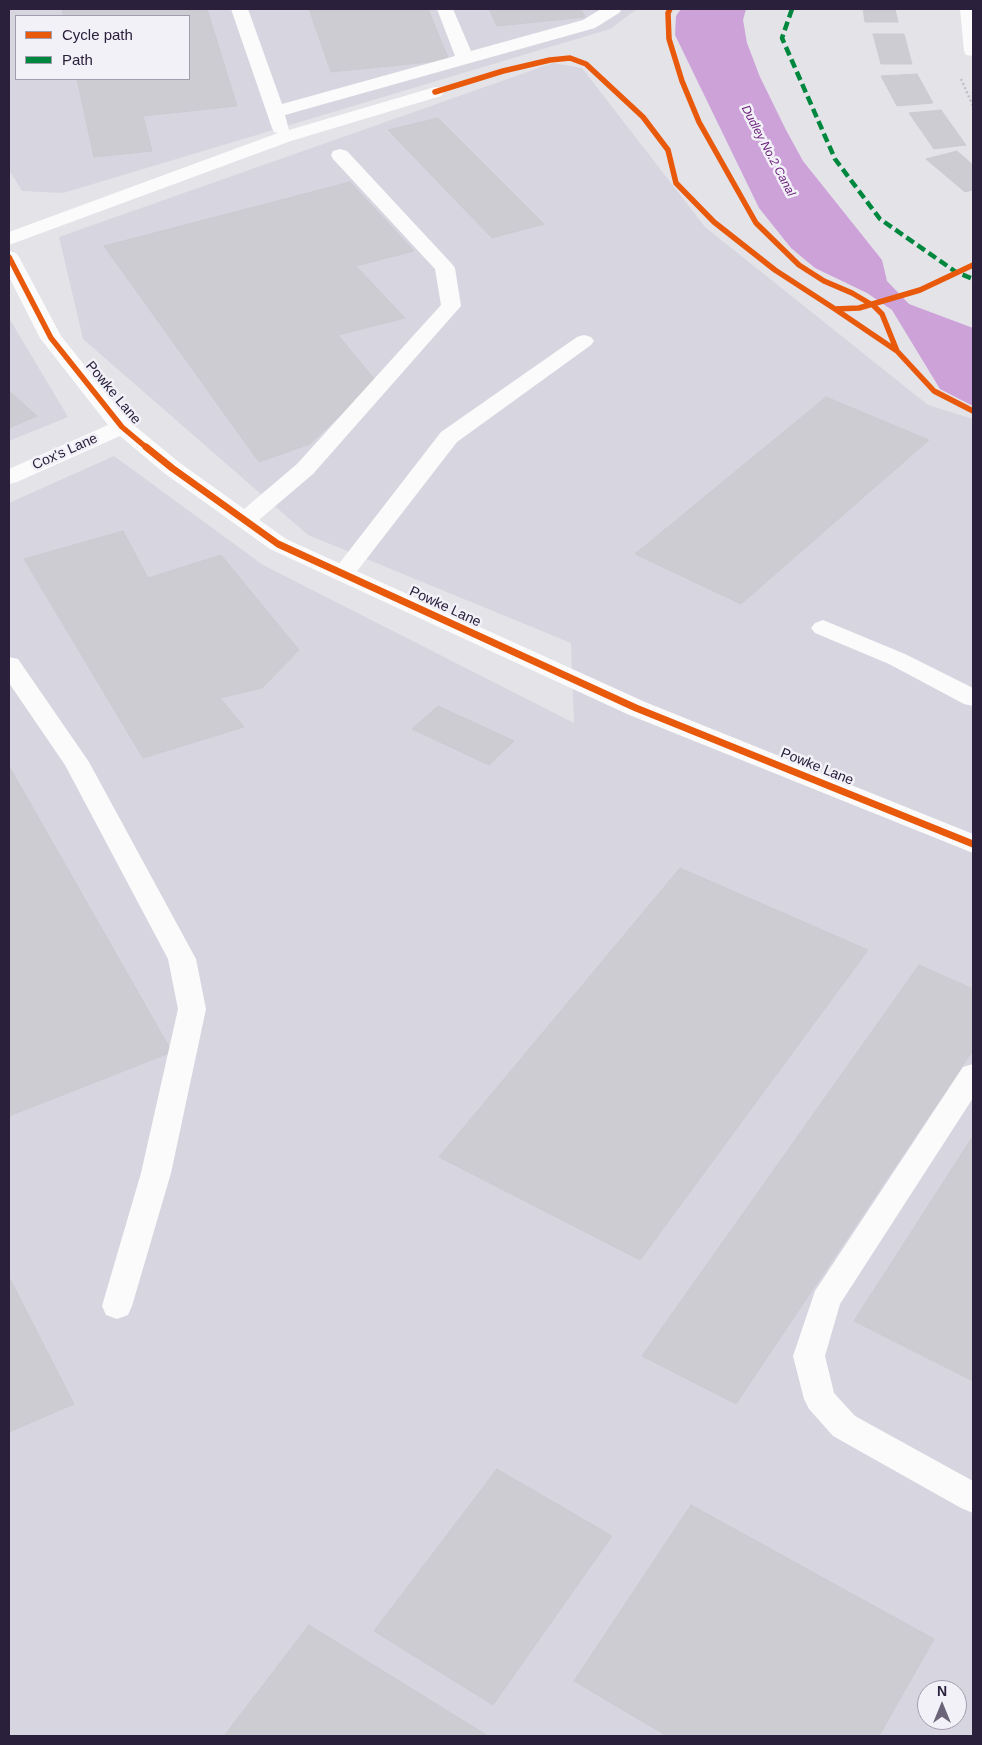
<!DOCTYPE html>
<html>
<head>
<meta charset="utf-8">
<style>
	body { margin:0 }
	#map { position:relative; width:982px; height:1745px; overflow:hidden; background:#e3e3e8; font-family:Arial,sans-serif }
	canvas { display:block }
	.frame { position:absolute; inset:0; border:10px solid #2b203c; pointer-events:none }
	.legend { position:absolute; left:15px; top:15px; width:175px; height:65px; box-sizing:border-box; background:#f2f1f8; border:1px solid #a29dad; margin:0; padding:6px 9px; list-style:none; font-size:15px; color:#2b203c }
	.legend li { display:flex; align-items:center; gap:10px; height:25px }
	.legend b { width:25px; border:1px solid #a29dad }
	.north { position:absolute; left:917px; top:1680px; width:50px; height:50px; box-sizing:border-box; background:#f2f1f8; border:1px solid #a29dad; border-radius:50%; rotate:0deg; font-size:14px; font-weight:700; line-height:20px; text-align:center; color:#2b203c }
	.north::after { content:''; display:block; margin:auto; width:18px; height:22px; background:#6b6478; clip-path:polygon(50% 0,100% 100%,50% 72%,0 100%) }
</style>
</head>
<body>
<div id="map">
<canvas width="982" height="1745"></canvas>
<div class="frame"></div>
<ul class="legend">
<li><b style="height:6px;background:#e8590c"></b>Cycle path</li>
<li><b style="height:6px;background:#00873e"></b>Path</li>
</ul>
<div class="north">N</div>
</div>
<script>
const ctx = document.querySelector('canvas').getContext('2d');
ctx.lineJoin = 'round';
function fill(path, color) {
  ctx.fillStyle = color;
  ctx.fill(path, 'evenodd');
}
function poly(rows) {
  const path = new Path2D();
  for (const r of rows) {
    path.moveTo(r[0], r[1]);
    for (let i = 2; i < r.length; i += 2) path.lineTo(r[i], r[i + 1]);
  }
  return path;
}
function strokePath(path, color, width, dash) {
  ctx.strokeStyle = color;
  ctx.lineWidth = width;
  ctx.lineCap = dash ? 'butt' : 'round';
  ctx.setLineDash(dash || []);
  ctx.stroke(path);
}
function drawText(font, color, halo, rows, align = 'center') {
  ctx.font = font + ' Arial,sans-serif';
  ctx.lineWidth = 5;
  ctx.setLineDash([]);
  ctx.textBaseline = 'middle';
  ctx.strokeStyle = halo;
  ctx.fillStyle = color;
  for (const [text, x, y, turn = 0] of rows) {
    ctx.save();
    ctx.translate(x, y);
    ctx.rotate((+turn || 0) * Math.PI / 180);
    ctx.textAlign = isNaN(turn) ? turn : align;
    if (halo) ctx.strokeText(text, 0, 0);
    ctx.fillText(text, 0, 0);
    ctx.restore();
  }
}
fill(poly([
	[9,9,637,9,610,29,63,193,22,191,9,170],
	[16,16,189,16,189,79,16,79],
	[553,63,582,68,705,227,928,405,973,419,973,1736,9,1736,9,503,114,456,263,565,574,723,571,643,308,535,83,339,59,237],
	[927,1690,957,1690,957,1720,927,1720],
	[9,318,68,417,9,441]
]), '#d7d5e0');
fill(poly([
	[681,9,746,9,743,20,747,43,760,77,786,130,803,161,882,260,887,281,909,304,973,328,973,406,940,389,892,310,867,293,815,268,791,248,759,208,675,35,676,16]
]), '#cda2d9');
const building = poly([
	[62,9,207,9,237,106,143,116,152,151,94,157,77,79,189,79,189,16,64,16,62,9],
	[309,9,428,9,449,60,331,72,309,9],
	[489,9,581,9,585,17,497,26,489,9],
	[863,9,895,9,898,22,865,22,863,9],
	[873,34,904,34,912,64,881,64,873,34],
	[917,74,933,103,897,106,881,76,917,74],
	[941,110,966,145,934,149,909,113,941,110],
	[438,118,544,224,492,238,388,130,438,118],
	[957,151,973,165,973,190,965,192,926,159,957,151],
	[350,182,414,251,356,266,405,318,338,335,376,381,310,444,259,462,104,246,350,182],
	[9,391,37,416,9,428,9,391],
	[826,397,929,440,741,604,635,554,826,397],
	[123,531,148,578,221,555,299,650,262,688,220,698,244,727,143,758,24,559,123,531],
	[438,706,514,741,489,765,412,729,438,706],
	[9,766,172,1052,9,1116,9,766],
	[680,868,868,950,640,1260,439,1157,680,868],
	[919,965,973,989,973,1050,736,1404,642,1356,919,965],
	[973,1136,973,1381,854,1321,973,1136],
	[9,1277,74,1404,9,1432,9,1277],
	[497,1469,612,1536,493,1705,374,1631,497,1469],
	[691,1505,934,1639,879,1736,667,1736,574,1681,691,1505],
	[309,1625,488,1736,224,1736,309,1625]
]);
fill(building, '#ceccd3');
strokePath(building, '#cccbd1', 1);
strokePath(poly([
	[961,79,973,106]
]), '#c3c0c9', 2.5, [2, 2.5]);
fill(poly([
	[231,9,248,9,282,104,455,56,437,9,453,9,471,51,583,20,601,9,622,9,619,13,595,28,285,115,289,130,435,87,441,88,444,92,441,96,291,141,9,245,9,232,278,133,274,132,272,128,231,9],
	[340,149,347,151,452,264,455,268,461,306,313,474,253,525,245,527,237,525,234,520,237,515,297,464,441,305,435,269,333,159,331,155,333,151,340,149],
	[584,335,591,337,594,341,591,345,457,442,351,579,343,581,335,579,331,574,335,569,441,432,577,337,584,335],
	[823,620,905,654,973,688,973,706,964,704,889,664,815,633,811,628,815,623,823,620],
	[9,657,18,659,89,762,196,959,206,1009,171,1173,132,1306,128,1315,117,1319,106,1315,102,1306,141,1173,178,1009,168,959,65,765,9,683,9,657],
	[973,1064,973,1098,840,1304,825,1356,834,1393,855,1416,973,1481,973,1513,961,1508,833,1436,809,1409,804,1399,793,1356,815,1291,963,1067,973,1064]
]), '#fbfbfc');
fill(poly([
	[960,9,973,9,973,56,966,55,964,51,960,9]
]), '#fbfbfc');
fill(poly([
	[9,251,16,253,19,257,61,336,130,422,180,463,286,539,645,702,973,834,973,853,627,714,270,549,164,473,120,436,17,482,9,484,9,469,108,425,40,338,9,277,9,251]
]), '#fbfbfc');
strokePath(poly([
	[792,9,782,38,835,159,880,219,956,272,973,279]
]), '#00873e', 4.5, [9, 4.5]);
strokePath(poly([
	[670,9,668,13,669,39,682,81,699,122,756,223,799,265,824,281,852,293,874,306,882,314,897,351],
	[435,92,503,71,550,60,570,58,586,64,643,117,668,150,676,183,714,222,775,270,835,309,859,308,920,290,973,265],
	[9,257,51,338,122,427,147,448],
	[835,309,897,351,934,391,973,411]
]), '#e8590c', 5.5);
strokePath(poly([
	[146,447,172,468,278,544,636,708,973,844]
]), '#e8590c', 7);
drawText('italic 12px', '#681979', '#f2f1f8', [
	["Dudley No.2 Canal",768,151,62]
]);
drawText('14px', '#2b203c', '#f2f1f8', [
	["Powke Lane",113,393,50],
	["Cox's Lane",65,452,-24],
	["Powke Lane",445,607,25],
	["Powke Lane",817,767,22]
]);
</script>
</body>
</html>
